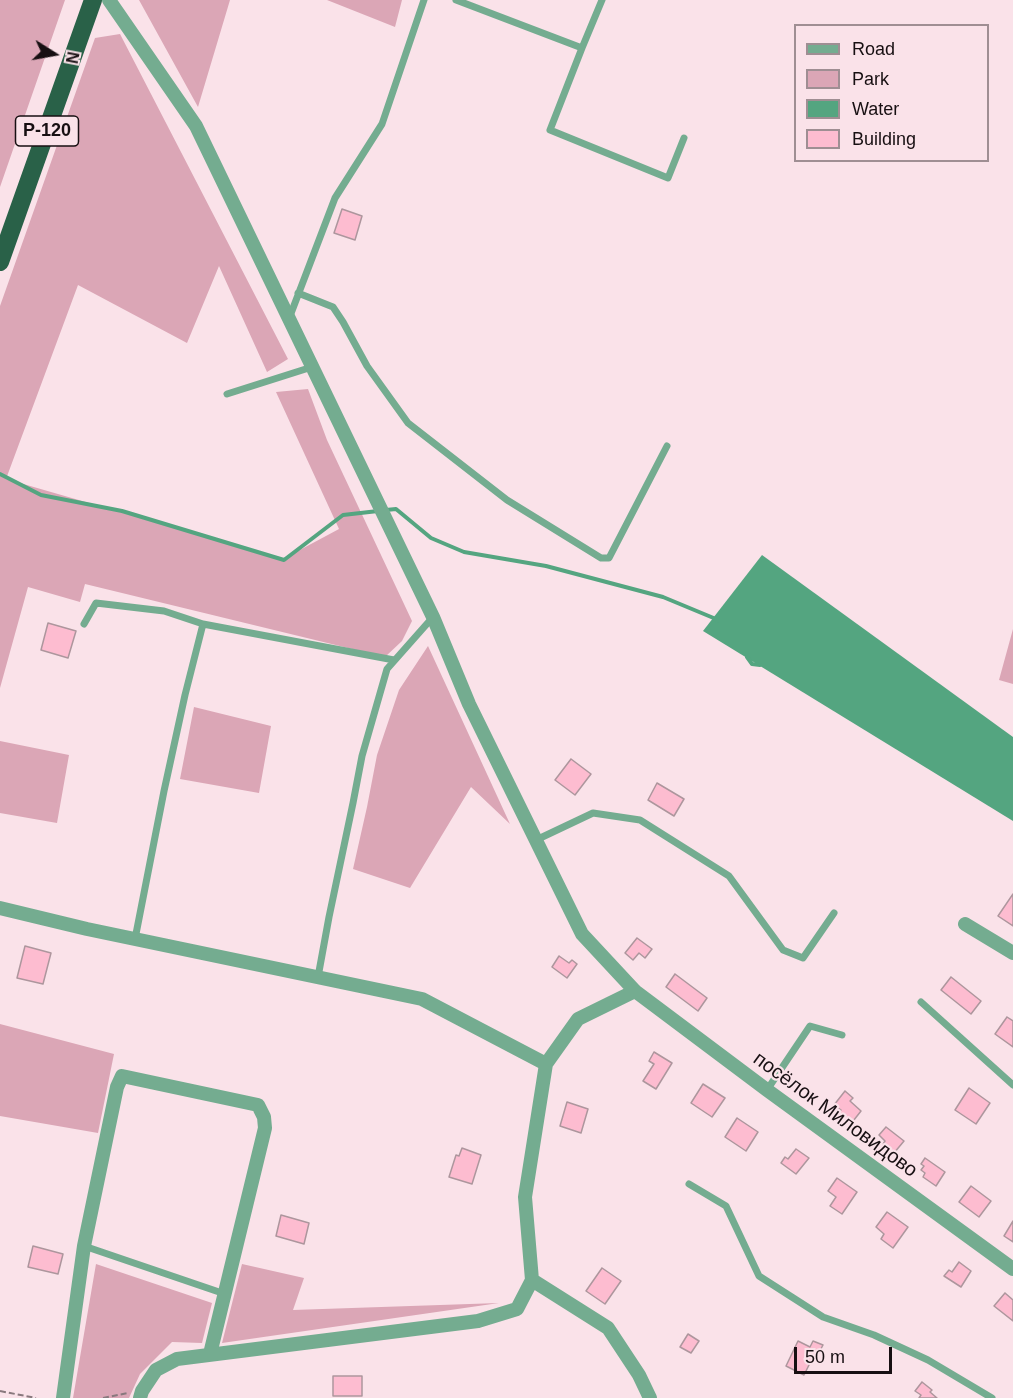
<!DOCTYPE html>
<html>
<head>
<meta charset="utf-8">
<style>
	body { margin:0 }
	#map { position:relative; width:1013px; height:1398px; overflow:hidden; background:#fae2e9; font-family:Helvetica,sans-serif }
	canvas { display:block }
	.legend { position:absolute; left:794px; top:24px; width:195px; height:138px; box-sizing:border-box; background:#fae2e9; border:2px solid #9f8e93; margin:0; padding:8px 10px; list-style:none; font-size:18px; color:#170f12 }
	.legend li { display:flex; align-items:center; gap:12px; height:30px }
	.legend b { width:30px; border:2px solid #9f8e93 }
	.north { position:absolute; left:24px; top:24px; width:60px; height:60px; -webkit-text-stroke:4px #fae2e9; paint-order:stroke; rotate:101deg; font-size:16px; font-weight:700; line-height:24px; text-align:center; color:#170f12 }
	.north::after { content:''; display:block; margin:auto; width:21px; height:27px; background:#170f12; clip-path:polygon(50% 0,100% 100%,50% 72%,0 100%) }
	.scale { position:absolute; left:794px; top:1347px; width:98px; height:27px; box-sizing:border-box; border:3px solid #170f12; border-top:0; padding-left:8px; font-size:18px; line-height:21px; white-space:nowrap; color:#170f12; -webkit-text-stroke:4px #fae2e9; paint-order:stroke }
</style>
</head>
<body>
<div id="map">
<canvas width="1013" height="1398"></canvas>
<ul class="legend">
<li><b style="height:8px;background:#74ac90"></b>Road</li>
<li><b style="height:16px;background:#dba6b6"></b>Park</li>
<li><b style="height:16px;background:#54a580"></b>Water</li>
<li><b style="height:16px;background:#fdbcd0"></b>Building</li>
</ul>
<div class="north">N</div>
<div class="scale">50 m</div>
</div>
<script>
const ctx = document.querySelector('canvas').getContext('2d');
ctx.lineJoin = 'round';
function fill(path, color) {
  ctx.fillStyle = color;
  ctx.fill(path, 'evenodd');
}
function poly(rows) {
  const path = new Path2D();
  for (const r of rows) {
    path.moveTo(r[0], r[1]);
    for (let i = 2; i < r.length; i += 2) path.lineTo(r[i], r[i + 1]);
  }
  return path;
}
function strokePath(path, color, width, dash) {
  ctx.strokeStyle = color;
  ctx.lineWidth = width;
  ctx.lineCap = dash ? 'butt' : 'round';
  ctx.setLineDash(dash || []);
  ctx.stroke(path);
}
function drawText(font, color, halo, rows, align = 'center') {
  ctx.font = font + ' Helvetica,sans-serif';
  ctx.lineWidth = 4.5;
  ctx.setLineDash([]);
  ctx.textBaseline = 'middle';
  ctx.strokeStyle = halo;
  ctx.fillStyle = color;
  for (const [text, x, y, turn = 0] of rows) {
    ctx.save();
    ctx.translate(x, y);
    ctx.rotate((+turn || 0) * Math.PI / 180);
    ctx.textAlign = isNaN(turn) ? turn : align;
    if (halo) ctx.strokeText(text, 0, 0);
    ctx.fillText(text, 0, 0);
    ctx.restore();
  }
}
fill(poly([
	[0,0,65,0,0,187],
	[139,0,230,0,198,107],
	[327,0,402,0,395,27],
	[120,34,288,359,267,372,219,266,187,343,78,285,6,479,283,559,339,529,276,392,308,389,327,440,412,621,402,641,385,657,85,584,80,602,28,587,0,688,0,306,95,38],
	[1013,629,1013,684,999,680],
	[428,646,510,824,471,787,410,888,353,869,367,807,377,755,399,690],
	[194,707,271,726,259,793,180,779],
	[0,741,69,755,57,823,0,813],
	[0,1024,114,1054,98,1133,0,1116],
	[96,1264,212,1303,202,1343,172,1342,140,1374,129,1398,73,1398],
	[242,1264,304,1278,293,1310,499,1303,222,1343]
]), '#dba6b6');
fill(poly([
	[762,555,1013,737,1013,821,703,631]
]), '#54a580');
strokePath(poly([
	[0,474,41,495,122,511,284,560,343,515,378,511],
	[386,510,396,509,431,538,464,552,546,566,663,597,716,619,717,621],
	[747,657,752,664,760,665]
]), '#54a580', 4);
const building = poly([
	[342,209,362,216,355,240,334,233,342,209],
	[48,623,76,631,68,658,41,650,48,623],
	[571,759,591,774,575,795,555,780,571,759],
	[657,783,684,799,674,816,648,800,657,783],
	[1013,894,1013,926,998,916,1013,894],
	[637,938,652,949,645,958,639,953,633,960,625,953,637,938],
	[25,946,51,953,43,984,17,978,25,946],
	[559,956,569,963,572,960,577,964,567,978,552,967,559,956],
	[675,974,707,998,698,1011,666,987,675,974],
	[951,977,981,1001,971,1014,941,990,951,977],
	[1007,1017,1013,1021,1013,1047,995,1034,1007,1017],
	[654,1052,672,1063,656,1089,643,1081,654,1064,649,1061,654,1052],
	[703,1084,725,1098,712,1117,691,1103,703,1084],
	[969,1088,990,1103,976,1124,955,1110,969,1088],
	[845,1091,853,1098,850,1101,861,1111,850,1125,837,1114,841,1110,834,1105,845,1091],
	[567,1102,588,1109,581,1133,560,1126,567,1102],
	[737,1118,758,1132,746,1151,725,1137,737,1118],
	[886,1127,904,1141,894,1153,883,1144,885,1141,879,1135,886,1127],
	[462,1148,481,1155,472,1184,449,1177,456,1155,459,1156,462,1148],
	[796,1149,809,1158,796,1174,781,1163,785,1157,788,1159,796,1149],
	[925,1158,945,1172,936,1186,923,1177,925,1173,921,1170,924,1166,921,1164,925,1158],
	[837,1178,857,1192,842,1214,830,1206,836,1197,828,1191,837,1178],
	[971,1186,991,1201,979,1217,959,1202,971,1186],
	[887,1212,908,1227,893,1248,881,1239,884,1234,876,1227,887,1212],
	[281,1215,309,1223,304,1244,276,1236,281,1215],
	[1013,1221,1013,1242,1004,1236,1013,1221],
	[33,1246,63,1254,58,1274,28,1267,33,1246],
	[959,1262,971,1271,961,1287,944,1276,949,1270,952,1272,959,1262],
	[602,1268,621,1281,605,1304,586,1291,602,1268],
	[1005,1293,1013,1300,1013,1321,994,1306,1005,1293],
	[688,1334,699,1341,691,1353,680,1347,688,1334],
	[798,1341,810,1347,813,1341,823,1345,815,1360,812,1359,804,1375,786,1366,798,1341],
	[333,1376,362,1376,362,1396,333,1396,333,1376],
	[922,1382,932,1390,930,1392,937,1398,919,1398,921,1395,915,1391,922,1382]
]);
fill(building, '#fdbcd0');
strokePath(building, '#ad969d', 1.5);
strokePath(poly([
	[0,1391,36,1398],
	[103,1398,128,1393]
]), '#89797e', 2, [6, 3]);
strokePath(poly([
	[456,0,582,48,550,130,668,178,684,138],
	[582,48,602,0],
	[298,293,333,307,343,322,367,366,408,423,507,500,601,558,609,558,667,446],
	[290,316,335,198,382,124,424,0],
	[227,394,312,367],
	[84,624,96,603,164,611,203,624],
	[536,840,593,813,640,820,729,876,783,950,803,958,834,913],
	[135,939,164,791,185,695,203,624,394,660],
	[318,977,329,917,353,803,362,756,387,669,433,617],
	[921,1002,1013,1085],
	[767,1090,810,1026,842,1035],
	[689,1184,726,1206,759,1276,823,1317,874,1335,928,1360,992,1398],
	[84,1246,225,1294]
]), '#74ac90', 7);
strokePath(poly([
	[109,0,196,126,433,617,469,704,582,934,635,991,767,1090,1013,1269],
	[0,908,87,929,422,999,546,1064],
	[965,924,1013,953],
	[635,991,578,1019,546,1064,525,1197,532,1280,608,1328,639,1375,650,1398],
	[63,1398,84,1246,117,1087,122,1076,258,1105,264,1117,265,1128,210,1354],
	[140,1398,142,1391,156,1370,177,1359,478,1321,517,1309,532,1280]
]), '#74ac90', 14);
strokePath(poly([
	[0,262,93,0]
]), '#296148', 18);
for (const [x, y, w] of [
	[47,131,63]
]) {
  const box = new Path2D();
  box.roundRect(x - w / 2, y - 15, w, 30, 4.5);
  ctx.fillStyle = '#fae2e9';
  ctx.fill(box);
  strokePath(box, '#170f12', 1.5);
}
drawText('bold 18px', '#170f12', null, [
	["Р-120",47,131]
]);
drawText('20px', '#170f12', '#fae2e9', [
	["посёлок Миловидово",835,1115,36]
]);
</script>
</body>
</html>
